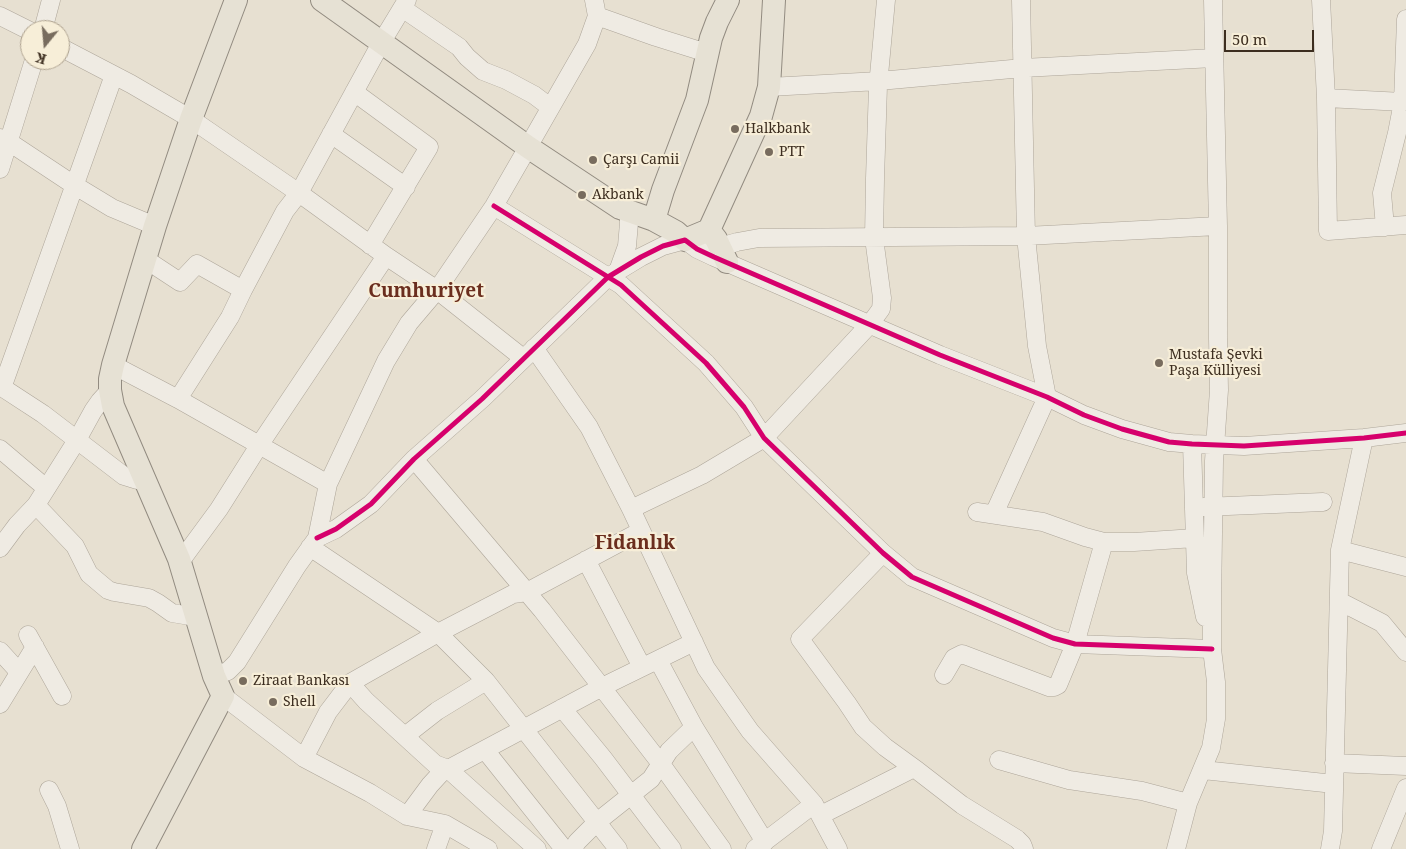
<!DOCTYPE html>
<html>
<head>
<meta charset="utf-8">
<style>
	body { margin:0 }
	#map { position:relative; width:1406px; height:849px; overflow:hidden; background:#e7e0d1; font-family:"Noto Serif",serif }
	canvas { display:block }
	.north { position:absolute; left:20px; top:20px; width:50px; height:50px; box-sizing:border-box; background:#f7eed8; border:1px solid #ada18e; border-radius:50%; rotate:197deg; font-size:14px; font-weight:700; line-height:20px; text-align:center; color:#3d2e20 }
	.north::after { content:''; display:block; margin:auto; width:18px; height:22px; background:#786c5e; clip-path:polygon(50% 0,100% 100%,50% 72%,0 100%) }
	.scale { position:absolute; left:1224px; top:30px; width:90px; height:22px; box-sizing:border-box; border:2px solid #3d2e20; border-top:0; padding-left:6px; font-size:15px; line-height:18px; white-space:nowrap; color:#3d2e20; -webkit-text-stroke:4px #f7eed8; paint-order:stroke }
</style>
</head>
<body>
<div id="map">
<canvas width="1406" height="849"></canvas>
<div class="north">K</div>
<div class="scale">50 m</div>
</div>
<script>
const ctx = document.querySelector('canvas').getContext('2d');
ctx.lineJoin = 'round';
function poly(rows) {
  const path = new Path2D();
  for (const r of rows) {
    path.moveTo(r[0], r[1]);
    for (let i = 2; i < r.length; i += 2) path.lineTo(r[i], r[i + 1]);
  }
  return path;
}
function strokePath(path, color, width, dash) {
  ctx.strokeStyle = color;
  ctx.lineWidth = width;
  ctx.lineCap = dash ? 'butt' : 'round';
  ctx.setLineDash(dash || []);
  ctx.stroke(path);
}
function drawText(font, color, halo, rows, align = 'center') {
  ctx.font = font + ' "Noto Serif",serif';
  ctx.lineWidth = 4.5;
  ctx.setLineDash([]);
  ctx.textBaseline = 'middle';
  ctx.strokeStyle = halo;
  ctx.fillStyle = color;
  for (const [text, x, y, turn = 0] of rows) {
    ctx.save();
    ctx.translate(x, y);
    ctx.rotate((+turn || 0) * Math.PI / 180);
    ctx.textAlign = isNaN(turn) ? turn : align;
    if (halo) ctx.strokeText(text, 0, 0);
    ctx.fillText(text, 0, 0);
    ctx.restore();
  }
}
const minor = poly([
	[1321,0,1326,98,1403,102],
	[402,8,459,47,467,57,483,71,506,80,534,95,550,107],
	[0,16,30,31],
	[597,16,656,37,707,53],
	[43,30,51,0],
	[60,47,131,84,191,119,299,193,386,256,437,290,523,358],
	[769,87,879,81,1023,68,1214,58],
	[354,92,429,147,370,245],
	[1326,98,1328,231,1406,225],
	[331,134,406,187],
	[0,138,9,142,74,185,112,208,155,226],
	[0,169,34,60],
	[494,206,621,285,706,363,744,407,764,438,883,553,912,577,1053,638,1075,644,1212,649],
	[1385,227,1382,193,1397,133,1403,102,1406,19],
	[720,247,737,242,759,238,1026,236,1218,226],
	[145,259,180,282,197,264,243,290],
	[618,271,627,246,629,223,629,211],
	[534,348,589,427,631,509,706,668,750,731,814,804,838,849],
	[113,365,178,399,328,484],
	[0,386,43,414,124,476,137,480,144,480],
	[2,388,114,75],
	[178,399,230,317,243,290,285,211,299,193,381,43,407,0],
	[1192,444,1196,573,1205,617],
	[0,449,46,488],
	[414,459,542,610,661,764,722,849],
	[36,505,75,546,89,574,108,590,114,592,149,598,158,603,172,613,196,617],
	[1204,507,1323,502],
	[631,509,702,475,764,438,870,324,881,309,882,298,874,238,875,179,878,86,886,0],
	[977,512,1043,522,1085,537,1104,542,1134,542,1195,538],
	[994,514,1047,397,1037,346,1026,236,1021,0],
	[317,538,336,529,371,504,414,459,482,399,608,277,641,257,663,246,685,240,697,249,714,257,940,355,1047,397,1084,415,1122,429,1169,442,1192,444,1244,446,1364,438,1406,433],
	[310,547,438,633,486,681,618,849],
	[0,548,17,525,36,505,77,440,93,411,100,401,110,390],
	[1340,550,1406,567],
	[883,553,800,639,847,703,863,727,885,747,918,771,962,805,1017,839,1022,844,1024,849],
	[179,559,183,558,219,509,260,444,386,256],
	[586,560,642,667],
	[1339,601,1382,623,1406,652],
	[28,635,62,696],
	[0,651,19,672],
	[658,660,694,727,765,842],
	[944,675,954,658,962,654,1049,687,1054,687,1058,685,1075,644,1104,542],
	[214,676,228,671,237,662,297,566,317,538,328,484,386,361,409,323,437,290,494,206,528,147,587,44,597,16,594,0],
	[350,683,366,701,435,764,448,769,537,849],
	[223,696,304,758,370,793,407,816,445,824,488,849],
	[0,704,35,647],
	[562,708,603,758,672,849],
	[405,736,437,711,486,681],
	[485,750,564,849],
	[304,758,328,712,350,683,438,633,513,594,527,592,641,531],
	[999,760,1069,780,1142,791,1188,803],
	[1334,763,1406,766],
	[1203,770,1334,784],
	[49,790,57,806,70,849],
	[821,815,914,768],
	[407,816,430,785,441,773,602,687,694,642],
	[436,849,445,824],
	[573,849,577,842,597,822,651,779,669,751,694,727],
	[755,849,814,804],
	[1176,849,1188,803,1211,748,1216,719,1216,682,1212,649,1212,606,1214,461,1219,390,1218,338,1218,226,1213,0],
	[1330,849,1333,831,1340,550,1364,438],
	[1381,849,1406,788]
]);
const major = poly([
	[322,0,528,147,620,208,654,220,676,232,685,240,709,230,761,116,769,87,774,0],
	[654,220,663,190,697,100,711,38,717,22,728,0],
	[709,230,716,239,727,262],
	[143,849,223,696,214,676,179,559,113,406,110,390,110,379,113,365,155,226,191,119,236,0]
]);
strokePath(minor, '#ada599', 19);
strokePath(major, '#928b80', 24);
strokePath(minor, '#efebe3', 18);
strokePath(major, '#e6e1d4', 22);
strokePath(poly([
	[494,206,621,285,706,363,744,407,764,438,883,553,912,577,1053,638,1075,644,1212,649],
	[317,538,336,529,371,504,414,459,482,399,608,277,641,257,663,246,685,240,697,249,714,257,940,355,1047,397,1084,415,1122,429,1169,442,1192,444,1244,446,1364,438,1406,433]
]), '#d6006c', 5);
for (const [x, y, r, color] of [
	[735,129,5,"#786c5e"],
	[769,152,5,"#786c5e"],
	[593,160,5,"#786c5e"],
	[582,195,5,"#786c5e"],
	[1159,363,5,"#786c5e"],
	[243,681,5,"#786c5e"],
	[273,702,5,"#786c5e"]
]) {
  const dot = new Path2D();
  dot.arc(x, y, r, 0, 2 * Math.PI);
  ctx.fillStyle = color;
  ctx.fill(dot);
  strokePath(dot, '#f7eed8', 2);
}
drawText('14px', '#3d2e20', '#f7eed8', [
	["Halkbank",745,129],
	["PTT",779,152],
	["Çarşı Camii",603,160],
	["Akbank",592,195],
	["Mustafa Şevki",1169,355],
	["Paşa Külliyesi",1169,371],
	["Ziraat Bankası",253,681],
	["Shell",283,702]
], 'left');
drawText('bold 19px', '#6b2e1e', '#f7eed8', [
	["Cumhuriyet",426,292],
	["Fidanlık",635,544]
]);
</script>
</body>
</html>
